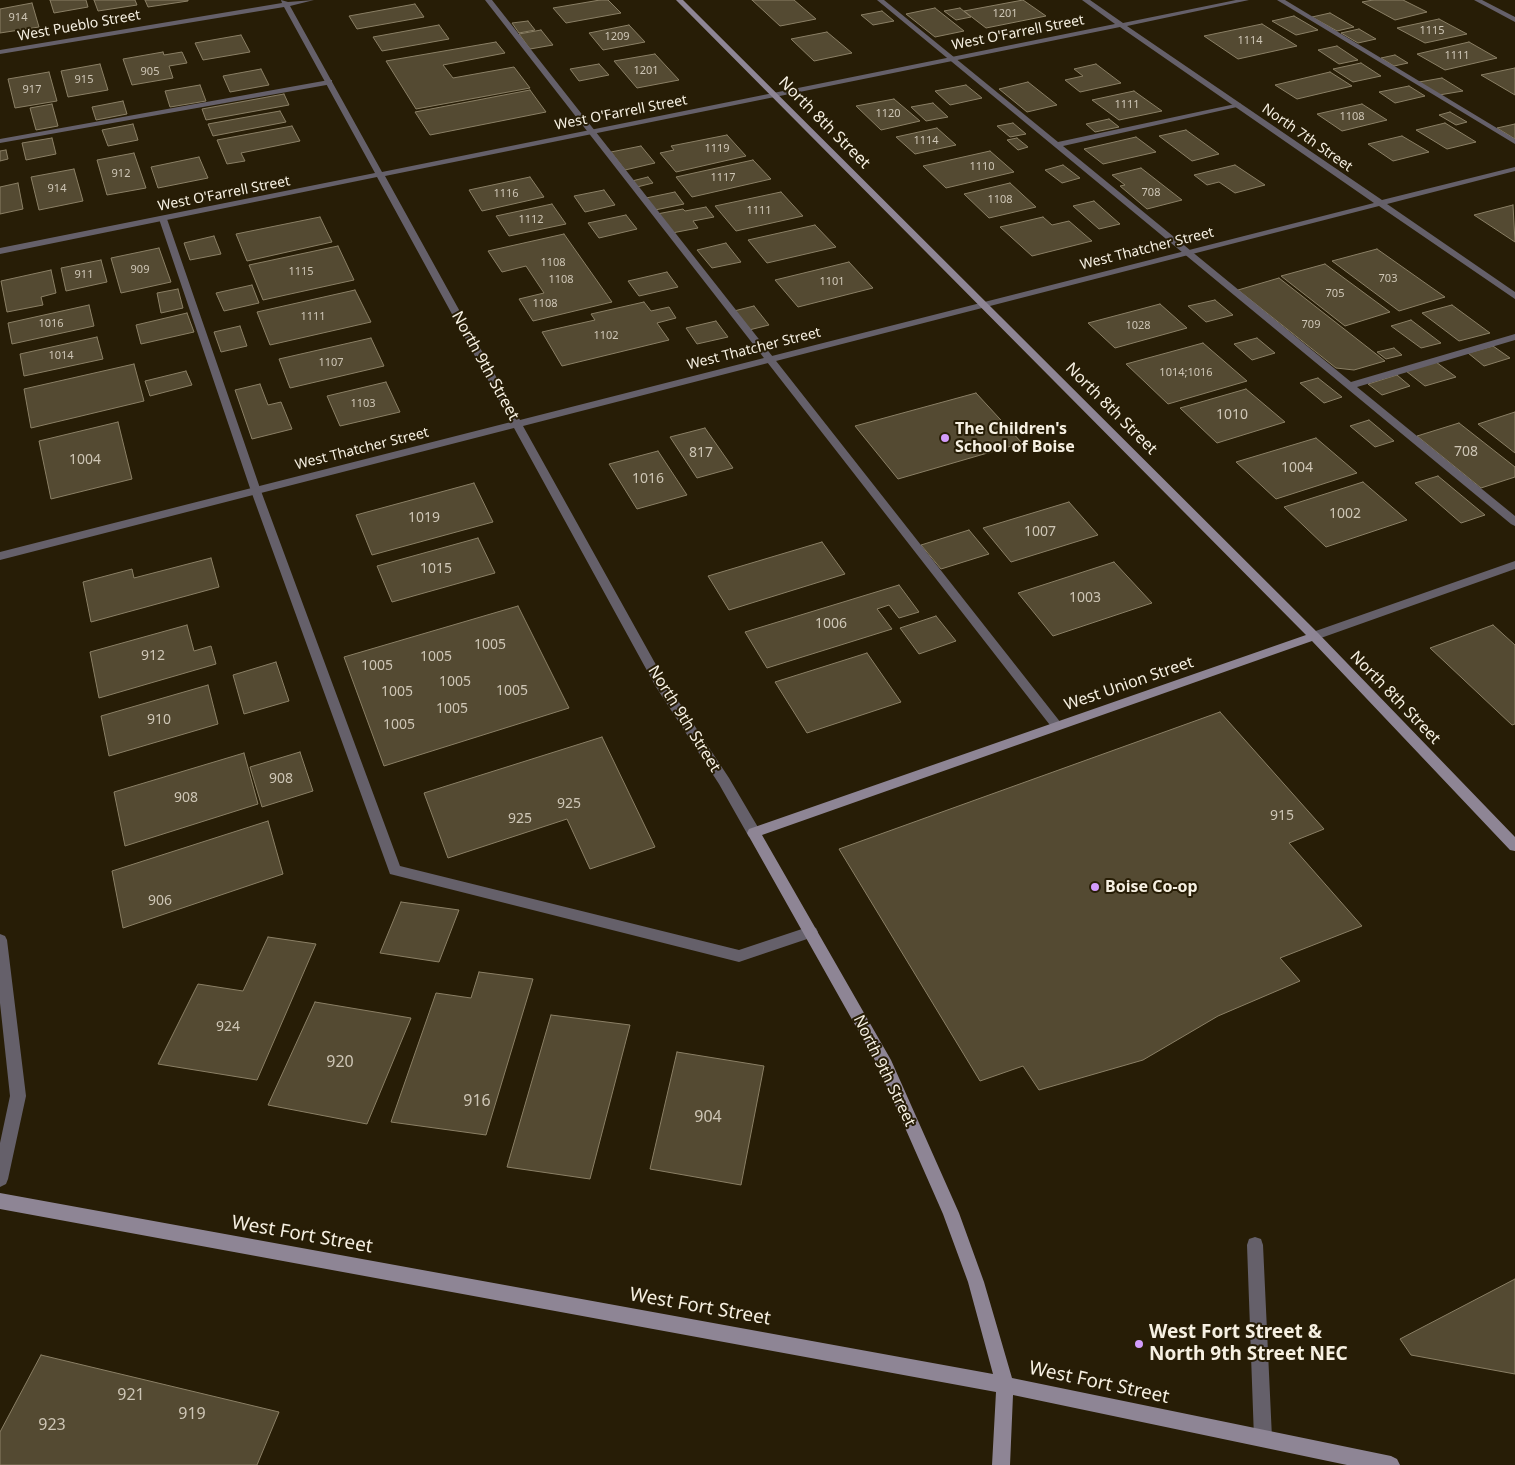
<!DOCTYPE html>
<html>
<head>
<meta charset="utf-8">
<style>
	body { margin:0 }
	canvas { display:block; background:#271d06 }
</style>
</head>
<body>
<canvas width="1515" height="1465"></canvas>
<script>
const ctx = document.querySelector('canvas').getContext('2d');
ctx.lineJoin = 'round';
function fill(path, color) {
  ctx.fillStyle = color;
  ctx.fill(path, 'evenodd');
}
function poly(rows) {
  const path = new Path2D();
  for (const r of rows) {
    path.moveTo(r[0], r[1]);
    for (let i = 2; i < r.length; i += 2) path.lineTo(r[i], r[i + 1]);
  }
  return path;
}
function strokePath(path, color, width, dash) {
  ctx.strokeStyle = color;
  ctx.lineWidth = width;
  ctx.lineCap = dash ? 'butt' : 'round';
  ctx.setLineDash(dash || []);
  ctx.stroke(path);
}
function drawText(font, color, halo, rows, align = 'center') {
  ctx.font = font + ' "Noto Sans",sans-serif';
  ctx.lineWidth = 4;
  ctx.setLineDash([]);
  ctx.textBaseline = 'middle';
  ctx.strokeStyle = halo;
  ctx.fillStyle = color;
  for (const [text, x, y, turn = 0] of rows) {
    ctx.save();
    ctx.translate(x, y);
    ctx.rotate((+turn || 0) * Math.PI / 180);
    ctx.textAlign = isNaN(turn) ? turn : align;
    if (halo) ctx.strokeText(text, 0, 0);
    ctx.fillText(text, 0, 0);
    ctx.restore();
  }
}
const building = poly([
	[50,0,86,0,88,7,54,13,50,0],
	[94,0,135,0,137,5,98,11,94,0],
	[145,0,188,0,188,1,148,7,145,0],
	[600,0,608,0,621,13,566,23,553,8,600,0],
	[752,0,794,0,816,19,780,26,752,0],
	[1023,0,1046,16,986,28,964,11,1023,0],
	[1373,0,1403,0,1427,12,1395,20,1362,2,1373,0],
	[32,3,39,27,0,33,0,9,32,3],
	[415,4,424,17,357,29,349,16,415,4],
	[935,8,964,31,935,37,906,14,935,8],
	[960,8,971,17,956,20,944,11,960,8],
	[882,11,894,21,873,25,861,15,882,11],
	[1330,13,1354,27,1337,31,1312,17,1330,13],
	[1294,16,1318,30,1296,35,1272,21,1294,16],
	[1439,19,1467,34,1425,43,1397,28,1439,19],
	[528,21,535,30,519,33,512,23,528,21],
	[1262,24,1297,46,1238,59,1204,36,1262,24],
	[439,25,449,39,382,51,373,37,439,25],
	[629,25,645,42,603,50,589,33,629,25],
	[1359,29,1376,39,1358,43,1341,33,1359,29],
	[541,30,553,45,530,49,519,34,541,30],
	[827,32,852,53,814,61,791,39,827,32],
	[241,35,250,52,203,60,195,43,241,35],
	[496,42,505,53,443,65,453,78,514,67,530,88,416,109,386,61,496,42],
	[1469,42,1497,58,1445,70,1417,54,1469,42],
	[1337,46,1358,60,1339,64,1318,50,1337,46],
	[163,52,164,55,182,52,187,63,169,66,173,78,132,85,123,59,163,52],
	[655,54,679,80,637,88,614,61,655,54],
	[1395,55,1408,63,1394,66,1381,58,1395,55],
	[1361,63,1381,76,1353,82,1333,69,1361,63],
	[100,64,108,90,68,97,61,71,100,64],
	[599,64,609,75,579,81,570,69,599,64],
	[1096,64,1121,83,1080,92,1065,80,1083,76,1074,69,1096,64],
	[1515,68,1515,95,1481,75,1515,68],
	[261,69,269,85,230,92,223,76,261,69],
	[49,72,57,101,15,108,8,79,49,72],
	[1330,72,1352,86,1297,99,1275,85,1330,72],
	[1442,78,1463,91,1439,95,1419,82,1442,78],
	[1028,82,1057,105,1027,112,999,89,1028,82],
	[200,85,206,101,170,107,165,91,200,85],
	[966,85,982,98,950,105,935,91,966,85],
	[1409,86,1425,96,1395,103,1379,92,1409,86],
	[530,90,546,112,430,135,415,112,530,90],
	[1134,91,1162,111,1119,120,1092,100,1134,91],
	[284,94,289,105,206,120,202,109,284,94],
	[894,99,920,121,881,130,856,106,894,99],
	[123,101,127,114,96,120,92,107,123,101],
	[933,103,948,117,926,121,911,107,933,103],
	[52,104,58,126,36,130,30,108,52,104],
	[1362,104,1387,120,1342,131,1317,114,1362,104],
	[280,111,286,122,213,136,208,124,280,111],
	[1450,112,1467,122,1456,125,1439,115,1450,112],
	[1109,119,1119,127,1095,132,1086,124,1109,119],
	[1013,123,1026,134,1010,137,997,126,1013,123],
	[1445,123,1476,142,1447,149,1416,130,1445,123],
	[133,124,138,140,108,146,102,130,133,124],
	[1515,124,1515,139,1497,128,1515,124],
	[292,126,300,141,241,153,245,161,227,164,217,140,292,126],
	[937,128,956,145,915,154,896,137,937,128],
	[1186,130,1219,154,1192,161,1159,136,1186,130],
	[727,135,746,156,676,172,660,153,674,150,671,146,727,135],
	[1402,136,1429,152,1393,161,1368,144,1402,136],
	[1136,137,1156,152,1103,164,1084,149,1136,137],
	[52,138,56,154,26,160,22,143,52,138],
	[1017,138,1028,147,1018,150,1007,140,1017,138],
	[641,146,655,163,625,170,611,152,641,146],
	[6,150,8,159,0,161,0,151,6,150],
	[990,151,1014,172,946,188,923,166,990,151],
	[134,153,146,188,107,195,97,160,134,153],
	[199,157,208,178,158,188,151,167,199,157],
	[753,160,771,179,692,197,676,177,753,160],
	[1063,165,1080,178,1062,183,1045,170,1063,165],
	[1235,165,1265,185,1235,193,1219,182,1207,185,1194,175,1235,165],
	[1141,168,1182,200,1147,209,1120,186,1125,185,1112,175,1141,168],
	[74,169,83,201,39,210,31,177,74,169],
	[530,177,544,197,482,211,469,190,530,177],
	[648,177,653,183,637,187,632,181,648,177],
	[18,183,23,209,0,214,0,187,18,183],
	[1010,183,1036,207,989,218,964,194,1010,183],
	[604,190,615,205,585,212,574,196,604,190],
	[675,192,684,204,655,210,646,198,675,192],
	[781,192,803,216,736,231,715,206,781,192],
	[1094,201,1120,224,1099,229,1073,206,1094,201],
	[552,204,566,224,509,236,496,216,552,204],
	[1513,205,1515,242,1474,215,1513,205],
	[706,207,714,217,693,221,698,228,672,233,657,214,683,209,685,211,706,207],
	[626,215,637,229,599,238,588,223,626,215],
	[320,217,332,242,247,261,236,234,320,217],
	[1043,217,1052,225,1069,221,1092,241,1032,256,1000,227,1043,217],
	[815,225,836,247,767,263,748,240,815,225],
	[564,234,612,302,533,321,519,299,544,293,526,266,502,272,488,251,564,234],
	[214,236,221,254,190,260,184,243,214,236],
	[726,243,741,262,712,268,697,250,726,243],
	[338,246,354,280,263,300,249,265,338,246],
	[159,248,171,282,121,293,111,258,159,248],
	[1377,249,1445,297,1399,311,1332,261,1377,249],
	[101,260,107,282,66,291,61,268,101,260],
	[849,262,873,288,798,307,775,280,849,262],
	[1325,264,1390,312,1345,326,1281,276,1325,264],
	[51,270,56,293,41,297,43,305,7,312,1,281,51,270],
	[667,272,678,287,639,296,628,281,667,272],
	[1279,278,1385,361,1354,370,1336,368,1238,290,1279,278],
	[252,285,259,303,224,311,216,293,252,285],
	[178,289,183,308,161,313,157,293,178,289],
	[355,290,371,322,270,345,257,312,355,290],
	[1215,300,1233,315,1206,322,1188,306,1215,300],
	[644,302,651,311,669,307,676,318,657,323,669,340,562,366,542,332,595,320,591,314,644,302],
	[1160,304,1187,328,1115,348,1088,323,1160,304],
	[89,305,94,326,12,344,8,323,89,305],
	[1452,305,1490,333,1459,341,1422,313,1452,305],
	[754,306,769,325,749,330,734,311,754,306],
	[187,313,194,332,141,344,136,325,187,313],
	[1411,320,1441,343,1421,348,1391,326,1411,320],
	[716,321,728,337,697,344,686,328,716,321],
	[240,326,247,346,221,352,214,332,240,326],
	[97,337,103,359,24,376,20,354,97,337],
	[371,338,384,366,290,388,279,359,371,338],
	[1257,338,1275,353,1252,360,1234,344,1257,338],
	[1203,343,1247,381,1168,404,1126,364,1203,343],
	[1493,346,1510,358,1484,366,1468,353,1493,346],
	[1394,348,1402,355,1386,359,1377,352,1394,348],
	[1436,362,1456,377,1425,386,1406,371,1436,362],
	[134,364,144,401,31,428,24,389,134,364],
	[186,371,192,385,150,396,145,381,186,371],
	[1397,375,1410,386,1382,395,1368,384,1397,375],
	[1318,378,1342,397,1324,403,1300,383,1318,378],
	[386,382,400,412,340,426,327,396,386,382],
	[260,384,268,405,281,402,292,429,252,439,235,390,260,384],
	[1246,389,1285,422,1217,443,1180,408,1246,389],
	[976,393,1022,443,898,479,855,426,976,393],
	[1515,412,1515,453,1478,424,1515,412],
	[1369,420,1394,441,1375,447,1350,426,1369,420],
	[118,422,132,479,51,499,39,441,118,422],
	[1459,423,1515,467,1515,477,1481,488,1417,436,1459,423],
	[705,428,733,468,697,478,670,437,705,428],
	[1316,438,1357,473,1276,499,1236,462,1316,438],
	[658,451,687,495,637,509,609,464,658,451],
	[1438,476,1485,515,1461,523,1415,483,1438,476],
	[1363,482,1407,520,1326,547,1284,507,1363,482],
	[474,483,493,522,372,555,356,515,474,483],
	[1069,502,1098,535,1011,562,983,528,1069,502],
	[969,530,989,554,941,569,921,545,969,530],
	[478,538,495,573,392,602,377,566,478,538],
	[822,542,845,574,729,610,708,576,822,542],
	[211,558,219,587,91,622,83,582,132,569,134,578,211,558],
	[1114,562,1152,603,1053,636,1018,593,1114,562],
	[899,585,919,612,899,618,889,605,877,609,892,629,767,668,745,632,899,585],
	[518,606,569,708,384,766,344,657,518,606],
	[936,616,956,641,919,654,900,628,936,616],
	[187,625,194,651,211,646,216,664,99,698,90,652,187,625],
	[1493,625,1515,645,1515,724,1512,725,1430,648,1493,625],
	[867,653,901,702,807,733,775,682,867,653],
	[276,662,289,701,244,714,233,675,276,662],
	[208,685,218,724,109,756,101,716,208,685],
	[1220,712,1324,829,1289,843,1362,926,1280,958,1300,981,1218,1016,1143,1060,1039,1090,1023,1066,980,1081,839,849,1220,712],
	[602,737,655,847,590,869,567,819,448,858,424,793,602,737],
	[300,752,313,791,262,807,250,767,300,752],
	[244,753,258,804,125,846,114,792,244,753],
	[268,821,283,874,123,928,112,871,268,821],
	[401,902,459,910,439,962,380,953,401,902],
	[268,937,316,944,257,1080,158,1064,198,984,243,991,268,937],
	[479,972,533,979,486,1135,391,1122,436,993,471,998,479,972],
	[315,1002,411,1018,367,1124,268,1105,315,1002],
	[551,1015,630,1025,590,1179,507,1167,551,1015],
	[677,1052,764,1066,741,1185,650,1169,677,1052],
	[1515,1279,1515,1374,1411,1355,1400,1339,1515,1279],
	[41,1355,279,1412,257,1465,0,1465,0,1432,41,1355]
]);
fill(building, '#544a32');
strokePath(building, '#8a7f65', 1);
fill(poly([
	[485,0,492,0,1061,723,1063,726,1061,729,1053,729,485,0],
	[877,0,884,0,1058,142,1240,103,1241,105,1237,107,1063,146,1351,382,1515,334,1515,340,1357,387,1515,516,1515,526,1511,524,877,0],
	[1277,0,1285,0,1515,139,1515,144,1277,0],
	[329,80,332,80,332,84,0,143,0,139,329,80],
	[160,217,167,219,261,491,400,866,739,950,811,926,816,928,818,932,816,936,739,962,390,874,251,491,159,219,160,217],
	[1255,1237,1261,1239,1263,1245,1272,1438,1269,1444,1263,1447,1257,1444,1254,1438,1247,1245,1249,1239,1255,1237]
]), '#65606a');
fill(poly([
	[281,0,288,2,314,0,290,6,382,172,1115,24,1082,0,1090,0,1123,23,1236,0,1249,0,1127,26,1382,200,1515,167,1515,171,1387,204,1515,292,1515,299,1379,206,523,426,665,681,729,778,759,829,761,833,759,837,754,838,749,837,719,784,656,687,514,428,0,560,0,552,511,422,377,177,0,254,0,248,375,173,284,7,0,54,0,50,282,3,281,0],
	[1120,27,1374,203,520,420,385,176,1120,27],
	[1474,0,1482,0,1515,17,1515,22,1474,0],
	[1515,561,1515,569,1318,639,1314,640,1308,636,1310,633,1515,561],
	[0,934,5,936,7,940,26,1096,8,1179,6,1184,0,1187,0,1143,10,1096,0,1003,0,934]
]), '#65606a');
fill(poly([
	[676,0,683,0,1318,633,1515,837,1515,851,1510,850,1312,641,762,835,891,1060,959,1213,984,1282,1012,1378,1391,1456,1397,1459,1400,1465,1347,1465,1013,1395,1010,1465,992,1465,996,1392,0,1209,0,1193,993,1374,968,1282,943,1214,877,1064,747,833,749,829,1306,635,676,0]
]), '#8e8595');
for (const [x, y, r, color] of [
	[945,438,5,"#d39cfc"],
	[1095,887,5,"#d39cfc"],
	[1139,1344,5,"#d39cfc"]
]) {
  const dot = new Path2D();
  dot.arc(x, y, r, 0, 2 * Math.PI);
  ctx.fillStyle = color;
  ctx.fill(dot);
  strokePath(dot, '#271d06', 2);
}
drawText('11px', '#cec6b6', null, [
	["1201",1005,14],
	["914",18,18],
	["1115",1432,31],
	["1209",617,37],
	["1114",1250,41],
	["1111",1457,56],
	["1201",646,71],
	["905",150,72],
	["915",84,80],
	["917",32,90],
	["1111",1127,105],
	["1120",888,114],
	["1108",1352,117],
	["1114",926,141],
	["1119",717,149],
	["1110",982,167],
	["912",121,174],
	["1117",723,178],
	["914",57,189],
	["708",1151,193],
	["1116",506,194],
	["1108",1000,200],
	["1111",759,211],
	["1112",531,220],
	["1108",553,263],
	["909",140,270],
	["1115",301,272],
	["911",84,275],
	["703",1388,279],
	["1108",561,280],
	["1101",832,282],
	["705",1335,294],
	["1108",545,304],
	["1111",313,317],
	["1016",51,324],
	["709",1311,325],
	["1028",1138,326],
	["1102",606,336],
	["1014",61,356],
	["1107",331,363],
	["1014;1016",1186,373],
	["1103",363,404]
]);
drawText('14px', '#f6f0e2', '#271d06', [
	["West Pueblo Street",79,26,-10],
	["West O'Farrell Street",1018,33,-11],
	["West O'Farrell Street",621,113,-11],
	["North 7th Street",1307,138,35],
	["West O'Farrell Street",224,194,-11],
	["West Thatcher Street",1147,249,-14],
	["West Thatcher Street",754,349,-14],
	["West Thatcher Street",362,449,-14]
]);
drawText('14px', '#cec6b6', null, [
	["1010",1232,415],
	["708",1466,452],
	["817",701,453],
	["1004",85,460],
	["1004",1297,468],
	["1016",648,479],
	["1002",1345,514],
	["1019",424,518],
	["1007",1040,532],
	["1015",436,569],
	["1003",1085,598],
	["1006",831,624],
	["1005",490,645],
	["912",153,656],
	["1005",436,657],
	["1005",377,666],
	["1005",455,682],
	["1005",512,691],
	["1005",397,692],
	["1005",452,709],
	["910",159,720],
	["1005",399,725],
	["908",281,779],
	["908",186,798],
	["925",569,804],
	["915",1282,816],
	["925",520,819],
	["906",160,901],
	["924",228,1027]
]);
drawText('16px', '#f6f0e2', '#271d06', [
	["North 8th Street",824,123,45],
	["North 9th Street",485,366,61],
	["North 8th Street",1111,409,45],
	["West Union Street",1129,684,-19],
	["North 8th Street",1395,698,46],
	["North 9th Street",684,719,58],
	["North 9th Street",884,1071,64]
]);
drawText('bold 16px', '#f6f0e2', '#271d06', [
	["The Children's",955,429],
	["School of Boise",955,447],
	["Boise Co-op",1105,887]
], 'left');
drawText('16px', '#cec6b6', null, [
	["920",340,1062],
	["916",477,1101],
	["904",708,1117],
	["921",131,1395],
	["919",192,1414],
	["923",52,1425]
]);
drawText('19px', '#f6f0e2', '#271d06', [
	["West Fort Street",302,1235,10],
	["West Fort Street",700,1307,10],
	["West Fort Street",1099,1383,12]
]);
drawText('bold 19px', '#f6f0e2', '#271d06', [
	["West Fort Street &",1149,1333],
	["North 9th Street NEC",1149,1355]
], 'left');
</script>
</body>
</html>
